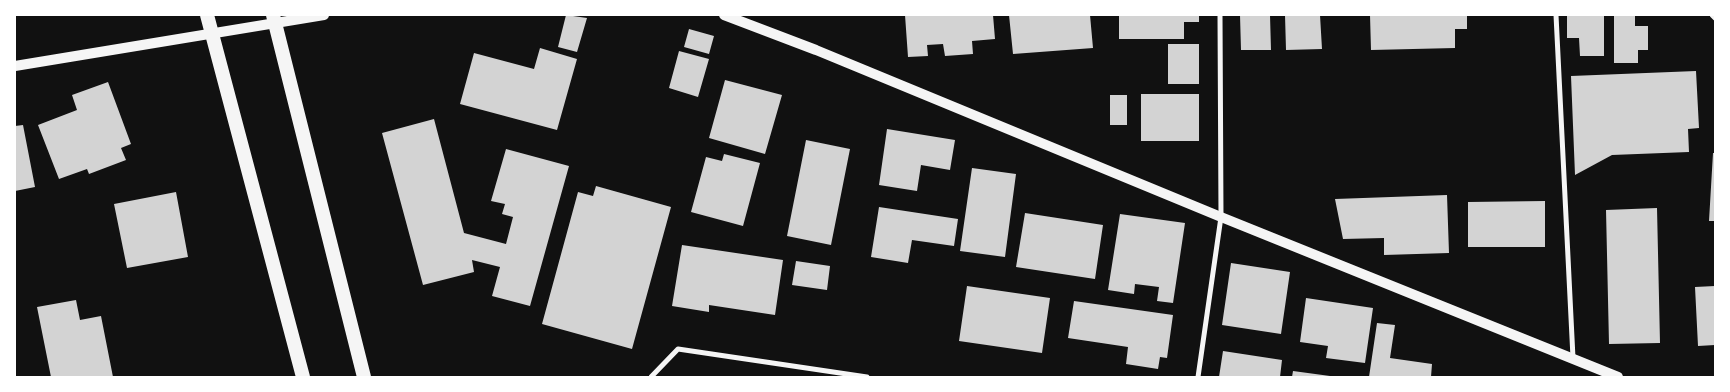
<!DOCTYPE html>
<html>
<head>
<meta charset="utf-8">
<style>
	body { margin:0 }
	#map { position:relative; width:1730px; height:392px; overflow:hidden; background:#111; font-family:"Times New Roman",serif }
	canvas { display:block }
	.frame { position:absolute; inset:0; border:16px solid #fff; pointer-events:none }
</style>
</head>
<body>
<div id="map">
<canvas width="1730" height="392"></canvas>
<div class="frame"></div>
</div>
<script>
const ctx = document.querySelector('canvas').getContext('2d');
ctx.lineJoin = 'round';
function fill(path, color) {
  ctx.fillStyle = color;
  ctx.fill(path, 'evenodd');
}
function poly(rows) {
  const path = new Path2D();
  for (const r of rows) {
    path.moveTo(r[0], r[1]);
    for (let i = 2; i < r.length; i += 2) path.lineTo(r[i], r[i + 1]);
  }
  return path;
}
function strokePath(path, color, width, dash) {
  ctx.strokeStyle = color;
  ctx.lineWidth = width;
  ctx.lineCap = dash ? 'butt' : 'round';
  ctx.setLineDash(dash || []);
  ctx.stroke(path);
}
fill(poly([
	[566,15,587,18,577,52,558,47],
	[905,15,993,15,995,39,972,41,973,54,945,56,943,44,927,45,928,56,908,57],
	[1009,15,1090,15,1093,48,1013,54],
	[1119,15,1199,15,1199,22,1184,22,1184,39,1119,39],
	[1240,15,1270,15,1271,50,1241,50],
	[1285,15,1320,15,1322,49,1286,50],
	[1370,15,1467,15,1467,29,1455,29,1455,48,1371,50],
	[1567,15,1604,15,1604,56,1580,56,1579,38,1567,38],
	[1614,15,1635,15,1635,26,1648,26,1648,50,1638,50,1638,63,1614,63],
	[689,29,714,36,709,54,684,47],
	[1168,44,1199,44,1199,84,1168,84],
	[540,48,577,59,557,130,460,104,474,53,534,69],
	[679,51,709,59,698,97,669,88],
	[1696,71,1699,128,1688,129,1689,152,1612,155,1575,175,1571,76],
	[725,80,782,95,765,154,709,138],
	[108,82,131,144,121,148,126,160,89,174,87,169,59,179,38,125,77,110,72,95],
	[1141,94,1199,94,1199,141,1141,141],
	[1110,95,1127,95,1127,125,1110,125],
	[434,119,464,233,506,244,513,217,502,214,505,204,491,201,506,149,569,166,530,306,492,296,500,267,472,260,474,272,423,285,382,133],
	[23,125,35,187,15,191,15,126],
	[887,129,955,140,950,170,921,165,917,191,879,185],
	[806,140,850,149,831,245,787,236],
	[1713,153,1715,153,1715,221,1709,221],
	[724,154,760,163,743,226,691,212,706,157,722,161],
	[972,168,1016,174,1005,257,960,251],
	[596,186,671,207,632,349,542,324,578,192,593,196],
	[176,192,188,257,127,268,114,204],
	[1447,195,1449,253,1384,255,1384,238,1343,239,1335,199],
	[1545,201,1545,247,1468,247,1468,202],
	[879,207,958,219,954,246,912,240,908,263,871,257],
	[1657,208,1660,343,1609,344,1606,210],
	[1025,213,1103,225,1095,279,1016,267],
	[1120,214,1185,223,1173,303,1157,301,1159,287,1135,284,1134,294,1108,290],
	[682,245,783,260,775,315,709,305,709,312,672,306],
	[796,261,830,266,827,290,792,285],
	[1231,263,1290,272,1281,334,1222,325],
	[967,286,1050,298,1042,353,959,341],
	[1715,286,1715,345,1698,346,1695,287],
	[1306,298,1373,308,1365,363,1326,358,1328,346,1300,342],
	[76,300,80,320,101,316,113,377,51,377,37,307],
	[1074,301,1173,315,1167,358,1160,357,1158,369,1126,364,1128,347,1068,338],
	[1377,323,1395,325,1390,358,1432,364,1431,377,1369,377],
	[1223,351,1282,360,1280,377,1219,377],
	[1293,371,1330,376,1330,377,1292,377]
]), '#d3d3d3');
strokePath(poly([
	[1556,15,1573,358],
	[1712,15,1715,18],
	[651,377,678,349,867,377],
	[1198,377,1221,217,1220,15]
]), '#f5f5f5', 5);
strokePath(poly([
	[724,15,816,50,1221,217,1618,377],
	[15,66,324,15]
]), '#f5f5f5', 10);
strokePath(poly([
	[207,15,303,377],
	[273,15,364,377]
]), '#f5f5f5', 14);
</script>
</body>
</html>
